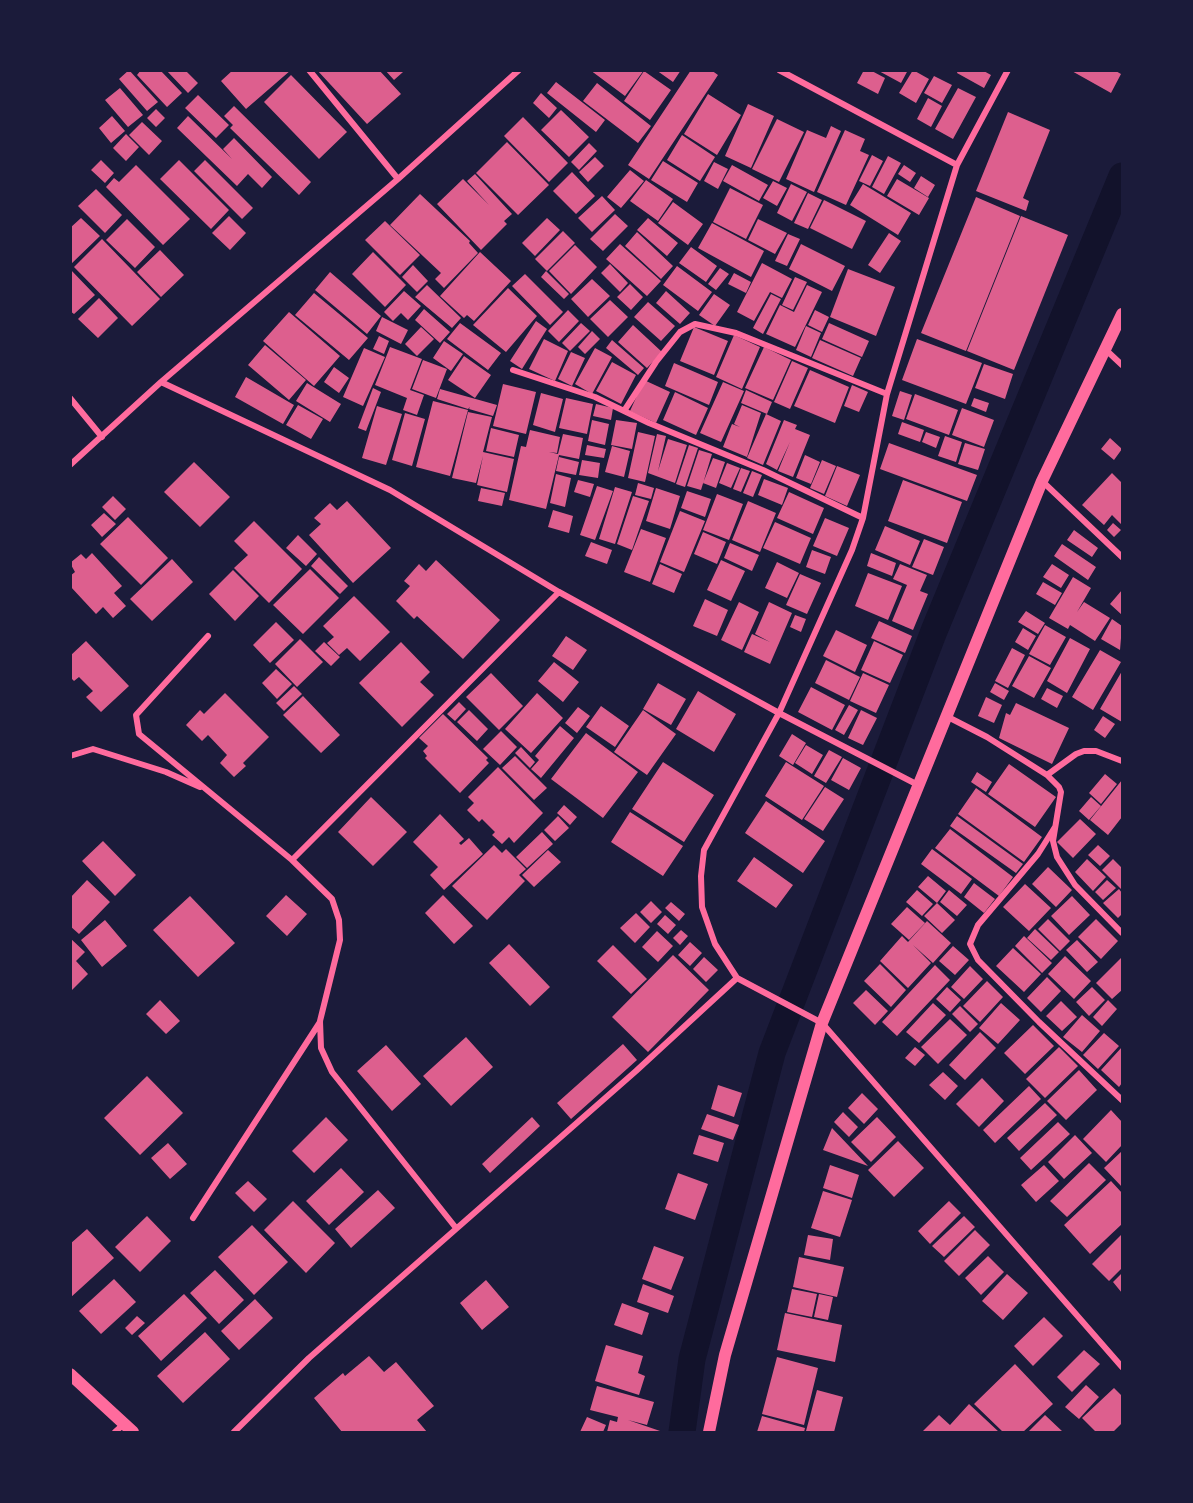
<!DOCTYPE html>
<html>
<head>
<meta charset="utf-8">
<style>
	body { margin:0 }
	#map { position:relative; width:1193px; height:1503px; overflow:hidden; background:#1b1b3a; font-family:"Sofia Sans Condensed",sans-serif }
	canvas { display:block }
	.frame { position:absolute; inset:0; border:72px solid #1b1b3a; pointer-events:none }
</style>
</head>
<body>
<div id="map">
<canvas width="1193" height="1503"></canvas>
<div class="frame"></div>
</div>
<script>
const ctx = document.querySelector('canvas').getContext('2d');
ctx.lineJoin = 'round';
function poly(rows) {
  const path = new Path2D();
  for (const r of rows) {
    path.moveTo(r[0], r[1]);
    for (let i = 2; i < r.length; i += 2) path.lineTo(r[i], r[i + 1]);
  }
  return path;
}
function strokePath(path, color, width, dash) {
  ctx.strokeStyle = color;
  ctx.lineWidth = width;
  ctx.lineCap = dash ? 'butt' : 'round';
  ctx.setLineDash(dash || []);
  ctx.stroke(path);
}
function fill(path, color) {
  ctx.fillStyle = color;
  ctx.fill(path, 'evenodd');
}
strokePath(poly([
	[682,1432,692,1359,772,1053,934,631,1122,176]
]), '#12122b', 27);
fill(poly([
	[129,70,158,102,147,111,119,79],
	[141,70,160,70,182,93,167,107,137,75],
	[166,70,185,70,198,83,188,93],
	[233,70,291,70,246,109,221,81],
	[317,70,379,70,401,94,367,124],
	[385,70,401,70,403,72,394,80],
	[590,70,644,70,625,96],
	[656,70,681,70,673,82],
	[691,70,711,70,718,75,649,179,628,165],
	[864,70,870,70,885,78,878,94,857,83],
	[877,70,908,70,901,83],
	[913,70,929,79,916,103,899,93],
	[958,70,982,70,991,75,984,88,957,73],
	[1070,70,1114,70,1121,74,1111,93],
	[644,71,671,90,650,120,624,101],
	[291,75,347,132,319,159,264,102],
	[934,76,952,85,942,103,924,93],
	[556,82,605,120,596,132,547,93],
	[597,83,651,126,638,143,583,101],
	[120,88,143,115,128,127,105,100],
	[958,88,976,97,953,139,935,129],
	[541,93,557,108,549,118,533,103],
	[708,94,741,115,717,155,684,134],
	[198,95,229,125,216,138,185,108],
	[928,98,942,106,931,127,917,119],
	[748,104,774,116,751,168,725,156],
	[234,106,311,182,299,195,230,128,233,125,224,116],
	[156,109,165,118,156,127,147,118],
	[561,110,589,137,569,157,541,130],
	[1008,112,1050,130,1023,198,1029,201,1026,211,976,191],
	[112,116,125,131,111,143,99,128],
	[188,116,232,159,223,149,234,138,272,177,262,188,248,174,237,186,177,128],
	[523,117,568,163,549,182,504,136],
	[777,119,804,132,779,182,752,169],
	[142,122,162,141,149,155,129,135],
	[831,126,841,131,814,192,786,179,807,130,826,138],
	[845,130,865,139,860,151,869,155,846,205,817,192],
	[126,134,139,147,126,161,113,148],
	[682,135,715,157,700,181,667,160],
	[507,142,549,185,518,215,476,173],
	[589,143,597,151,579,170,571,162],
	[872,155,883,161,870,186,859,181],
	[888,156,901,163,884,194,872,187],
	[595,157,604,166,588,182,579,172],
	[101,160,114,173,105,183,91,170],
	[179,160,229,210,211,229,160,179],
	[205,160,253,208,242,219,194,171],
	[663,161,698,183,687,202,651,180],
	[714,162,728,169,718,189,704,181],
	[136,165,190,219,163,245,106,187,114,178,119,182],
	[732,165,768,185,759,201,723,181],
	[904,165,916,173,910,182,898,174],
	[630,170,644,181,621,208,607,197],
	[572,172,595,196,576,214,553,191],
	[475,174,512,214,504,221,507,224,481,250,437,204,463,179,489,205,467,181],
	[921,176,935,185,928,197,914,188],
	[897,179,929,198,919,215,887,196],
	[646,180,673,199,658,221,630,201],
	[773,181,787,188,777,206,763,198],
	[791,184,807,192,792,221,777,213],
	[863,184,911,213,898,235,850,205],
	[730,188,763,205,746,239,713,222],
	[96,189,122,215,105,233,78,206],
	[808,193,822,200,808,229,794,223],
	[420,194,470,241,469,243,478,253,444,288,435,279,441,273,390,225],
	[602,196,615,210,592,232,578,218],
	[976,197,1020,216,966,351,921,333],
	[824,200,866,221,852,249,810,228],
	[673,202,703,224,688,245,658,223],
	[615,214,628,226,603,251,590,239],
	[229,216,246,233,230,250,212,233],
	[1021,216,1068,235,1014,370,967,351],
	[81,218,100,236,70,265,70,228],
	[547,218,560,230,535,256,522,243],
	[648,218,678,243,667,256,637,230],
	[127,219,155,247,135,268,106,240],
	[758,219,787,233,775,254,748,240],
	[385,221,420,255,400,275,365,240],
	[712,223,764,251,751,277,698,248],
	[563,231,575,243,547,271,535,259],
	[637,232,673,266,661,279,625,246],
	[889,233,901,241,880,273,868,265],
	[788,234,800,239,787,266,775,261],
	[102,239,160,299,132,326,74,267],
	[620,244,661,281,647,296,606,259],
	[801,244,845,266,832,291,789,269],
	[575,245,597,267,571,294,549,271],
	[691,247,717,266,706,282,679,263],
	[160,250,184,275,161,297,137,272],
	[373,252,406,285,385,307,352,274],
	[480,252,511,281,474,321,467,315,464,318,440,296],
	[762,263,792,279,782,298,770,292,754,321,737,312],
	[610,264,628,283,620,292,601,273],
	[413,265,428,281,417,292,402,277],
	[677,266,712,292,698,311,663,285],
	[720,268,729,274,716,290,708,284],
	[70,269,95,295,74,314,70,311],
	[848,269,895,287,876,336,830,317],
	[546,271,569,294,564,299,541,277],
	[330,272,381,316,367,334,315,290],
	[734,273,751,282,746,293,728,284],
	[525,274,563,312,550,325,512,286],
	[795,277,807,282,793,310,782,305],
	[592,279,610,296,588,317,571,299],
	[630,284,643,297,631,310,617,297],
	[427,285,461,318,452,328,415,297],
	[807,285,822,292,795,347,766,334,780,305,794,312],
	[508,288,537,316,506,352,473,325],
	[404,291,421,306,408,320,401,313,393,321,384,312],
	[666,291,690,313,680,324,656,303],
	[314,293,368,338,349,360,295,315],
	[714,294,730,305,715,326,699,315],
	[771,294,781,299,763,334,753,328],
	[99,298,118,318,98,338,78,319],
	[610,300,628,317,608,337,590,319],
	[648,302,675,326,661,341,634,317],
	[424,309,450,332,440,343,415,320],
	[568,310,579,321,559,342,548,331],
	[815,310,829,317,822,332,808,325],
	[289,312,340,356,314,386,263,341],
	[382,317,408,330,401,344,376,331],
	[536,321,547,329,522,369,510,361],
	[460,323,501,353,488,370,447,339],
	[581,323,590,331,570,351,562,343],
	[829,323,869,341,862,357,822,339],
	[633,325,662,352,647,368,618,342],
	[806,326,821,333,811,357,796,350],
	[421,327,434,339,417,356,405,344],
	[694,327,728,341,714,375,680,361],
	[592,331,600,339,585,354,578,347],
	[734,335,760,347,742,389,716,377],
	[379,336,389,341,384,354,373,349],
	[544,339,568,351,555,381,529,369],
	[917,339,982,363,966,404,902,380],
	[612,340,644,368,638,375,606,348],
	[820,340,861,358,853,376,812,358],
	[444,341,463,354,451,371,433,358],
	[265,345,306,380,289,400,248,365],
	[390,347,422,359,410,390,424,395,417,415,403,410,407,398,375,385],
	[764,347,791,360,773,400,745,388],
	[364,348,385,357,363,406,343,397],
	[595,348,612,357,592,394,575,384],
	[571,352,585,358,572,386,558,379],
	[464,356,491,375,475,398,448,380],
	[423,360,447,369,436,398,412,389],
	[792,361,808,368,790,409,774,402],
	[612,362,636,375,621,404,596,391],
	[674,363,718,382,709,405,665,386],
	[984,364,1013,374,1005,399,975,388],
	[334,367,349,378,339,393,324,382],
	[810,370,849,387,835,423,794,406],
	[246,377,294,405,283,424,235,397],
	[644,380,670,392,656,423,630,411],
	[723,382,744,391,721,442,700,433],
	[307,383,341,404,330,422,296,401],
	[503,384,536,392,526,434,493,426],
	[852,385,868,392,859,412,844,406],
	[373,388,381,392,366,431,358,428],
	[440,389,497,405,493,416,469,409,470,407,468,409,437,399],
	[746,390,772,402,767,414,741,403],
	[900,391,912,395,904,420,892,416],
	[675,392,708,408,696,435,663,420],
	[541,393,563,399,555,432,533,425],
	[915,394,958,410,949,435,906,419],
	[566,398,593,404,587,434,559,428],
	[974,398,989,403,986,412,971,406],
	[433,401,468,410,450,476,416,467],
	[596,404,613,408,611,420,593,416],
	[298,405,323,419,311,439,286,425],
	[742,405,761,413,747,457,723,447,732,424,740,427,734,424],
	[377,406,402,414,386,465,362,458],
	[962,408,994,420,984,447,952,435],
	[468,412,492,417,483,452,514,459,507,492,477,485,483,456,476,483,452,478],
	[405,413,425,419,412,466,392,460],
	[766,414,781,421,763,465,747,458],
	[592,420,609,424,605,445,588,441],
	[616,420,637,423,632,449,611,445],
	[784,420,797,425,795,429,810,435,793,477,778,471,790,442,777,470,766,464],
	[902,422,924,430,920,442,898,434],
	[491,428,519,435,514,457,486,451],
	[530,430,560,437,557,453,549,452,558,454,563,434,583,438,579,459,559,455,546,509,509,500,521,446,526,447],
	[638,432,655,436,645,482,628,478],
	[926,432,940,437,936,448,922,442],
	[657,434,666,436,658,471,668,439,687,445,675,483,648,473],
	[945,436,962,442,956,462,938,456],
	[1110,438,1122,449,1114,460,1101,449],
	[889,443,977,475,967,501,880,469],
	[965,443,985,449,978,470,958,464],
	[587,445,606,449,604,458,585,455],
	[689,445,698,448,685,487,676,484],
	[612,446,630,451,624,477,605,472],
	[699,450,712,454,701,490,687,486],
	[805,455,820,462,811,484,796,478],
	[559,457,579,462,576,475,556,471],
	[713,458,725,462,716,488,703,483],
	[582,460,600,463,598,478,579,475],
	[822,460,836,466,824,494,810,488],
	[194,462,230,497,200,527,164,492],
	[727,463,740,468,731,488,719,483],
	[837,466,860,475,847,506,825,496],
	[741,468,750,471,741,492,733,489],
	[752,471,762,475,753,497,743,493],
	[1112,473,1122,483,1122,525,1112,515,1104,525,1082,505],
	[556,474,571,478,565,507,550,503],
	[764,479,788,488,782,505,758,495],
	[578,480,594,484,590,497,574,492],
	[903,480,962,502,947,543,888,521],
	[638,483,654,488,651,499,635,495],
	[597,486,613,491,595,540,580,535],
	[615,487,632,492,615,544,599,539],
	[481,488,505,493,502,506,478,501],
	[656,488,680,496,670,529,646,521],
	[687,491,711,499,705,517,681,508],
	[789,492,824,508,813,534,777,518],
	[717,494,743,504,729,540,703,530],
	[113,496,126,509,115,520,102,507],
	[633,496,649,501,632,550,617,544],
	[347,501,391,548,353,583,309,535,321,524,314,518,330,503,337,510],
	[748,501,776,513,760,552,732,540],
	[553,510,573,516,569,533,548,527],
	[680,511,705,521,684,572,660,562],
	[104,513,116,524,102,537,91,525],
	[128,517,168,558,141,585,100,544],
	[825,518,849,528,837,556,813,546],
	[254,521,302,569,269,603,234,568,248,555,234,541],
	[775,522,811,538,800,564,763,548],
	[1113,523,1121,530,1114,537,1107,530],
	[885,526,920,541,910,565,875,550],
	[641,529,666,538,650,582,624,572],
	[1074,530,1098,548,1092,557,1067,540],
	[703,532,726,542,717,564,694,554],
	[298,535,317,554,306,566,286,548],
	[924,539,944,547,933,575,912,567],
	[591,542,612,550,607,564,585,556],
	[730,543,759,555,752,571,724,558],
	[1062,544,1096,567,1088,580,1054,556],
	[812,550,831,557,825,574,806,567],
	[92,553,122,586,114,593,126,606,113,618,103,607,96,614,70,586,70,576,75,572,70,563,81,554,86,559],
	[871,553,896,563,892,576,867,566],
	[319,557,348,586,340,594,311,566],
	[172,559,193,582,152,621,130,599],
	[436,560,500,620,463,659,417,616,414,619,396,601,410,586,404,581,419,564,426,571],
	[721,560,745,571,731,601,707,590],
	[777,562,799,573,787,598,765,588],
	[660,564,682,574,674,593,652,584],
	[900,564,927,575,920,591,928,594,913,630,892,621,907,585,893,579],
	[1052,564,1069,575,1061,588,1043,577],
	[310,569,339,598,303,634,273,605],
	[233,570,259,596,235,621,209,594],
	[868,573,902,586,888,620,855,606],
	[800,574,821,583,807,614,786,605],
	[1073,577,1091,588,1077,612,1084,602,1110,618,1095,641,1070,625,1068,629,1049,618],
	[1043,582,1062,593,1055,605,1036,594],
	[1122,590,1122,615,1110,604],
	[354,596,390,632,360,661,347,648,339,655,327,643,334,637,323,626],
	[705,599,728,610,717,636,693,626],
	[739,602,759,612,742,650,721,640],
	[769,602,792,613,770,664,744,652,752,634,770,642,755,634],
	[1026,611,1045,623,1038,634,1018,622],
	[795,615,806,619,801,632,790,627],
	[1112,619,1122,626,1120,650,1101,639],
	[879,621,912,636,905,653,871,638],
	[276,622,294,640,270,663,253,645],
	[1045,625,1066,637,1050,665,1029,654],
	[1023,628,1036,636,1028,650,1015,642],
	[836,630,867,645,855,672,823,656],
	[566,636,587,650,573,670,552,656],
	[1070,638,1090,649,1067,693,1047,681],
	[300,639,323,662,297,687,275,664],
	[86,641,129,686,101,712,86,697,93,691,79,677,74,681,70,677,70,656],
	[874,641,903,655,890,683,861,670],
	[324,642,340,657,331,666,315,651],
	[401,642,430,672,420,682,434,695,402,727,359,683],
	[1012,648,1025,655,1008,688,995,681],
	[1100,650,1121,662,1093,710,1072,697],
	[1029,656,1051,668,1034,698,1012,686],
	[826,660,860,677,849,700,815,683],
	[554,662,579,682,563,702,538,681],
	[276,669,292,684,277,699,262,683],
	[1122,671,1122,722,1100,709],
	[491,673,523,706,499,730,466,697],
	[863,673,889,685,876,713,850,701],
	[658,683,686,699,671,725,643,709],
	[995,683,1009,691,1004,700,990,692],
	[294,686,302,694,284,711,276,703],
	[811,687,845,705,832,730,798,712],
	[1047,688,1063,696,1057,708,1041,699],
	[698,691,736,714,714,752,676,729],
	[225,693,269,737,243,763,246,766,234,777,220,763,227,755,208,735,202,741,186,725,200,710,204,714],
	[537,693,563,718,531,753,505,729],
	[303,696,340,735,321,753,283,715],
	[986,697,1002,705,994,723,978,716],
	[459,702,466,709,455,721,447,714],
	[1016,703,1069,728,1052,764,999,738,1006,713,1010,715],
	[849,705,858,710,844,735,835,730],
	[601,706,629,726,615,747,586,727],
	[578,707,590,716,577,733,565,723],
	[469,710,488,729,477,741,457,722],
	[643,710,676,734,647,775,614,752],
	[861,710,877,718,863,745,848,738],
	[443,714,488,758,486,760,489,763,460,793,425,758,427,756,423,751,428,746,419,738],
	[1103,716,1115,724,1105,738,1094,730],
	[560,726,574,738,541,778,531,769,539,760,535,756],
	[501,731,517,747,500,765,483,749],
	[586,733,638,772,603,818,551,779],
	[792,734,806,743,793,765,779,756],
	[806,745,823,755,812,774,795,763],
	[521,747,535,762,530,768,515,753],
	[829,750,842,757,826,783,814,776],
	[515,756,547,788,534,800,502,768],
	[843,758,861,768,849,790,831,780],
	[663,762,714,795,684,842,632,809],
	[786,762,824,786,802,820,765,796],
	[1009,764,1056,797,1035,827,988,794],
	[498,767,543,813,514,843,509,837,502,844,492,835,495,832,482,819,479,822,467,810,474,803,468,797],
	[977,772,992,782,986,792,971,782],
	[1105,774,1117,784,1101,804,1089,793],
	[1122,780,1122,817,1108,835,1090,820],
	[825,787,844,799,823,831,804,819],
	[976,788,1042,837,1024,862,958,814],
	[371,797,407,832,373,866,338,832],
	[1091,797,1101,806,1089,820,1079,811],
	[766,801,825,841,803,873,745,833],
	[564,805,577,817,570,825,557,813],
	[630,812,683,846,663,876,611,842],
	[440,814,464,839,459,843,461,845,469,838,483,854,444,890,430,875,438,867,413,842],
	[558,816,569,828,555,841,544,830],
	[957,816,1023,864,1016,873,950,826],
	[1080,819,1096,834,1073,858,1057,842],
	[950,829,1013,877,999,896,935,848],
	[542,832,553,844,527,868,516,857],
	[103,841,136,875,115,896,82,861],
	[494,845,502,853,506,849,526,869,519,875,525,881,523,883,487,920,452,886],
	[1098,845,1110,856,1100,866,1088,855],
	[932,849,972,879,961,894,921,864],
	[548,850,561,862,534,887,522,875],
	[754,857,793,885,776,908,737,881],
	[1087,859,1106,877,1093,891,1075,872],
	[1113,859,1122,868,1122,890,1102,870],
	[1048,867,1072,890,1056,907,1032,884],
	[928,876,946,891,937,903,918,887],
	[87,880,110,902,79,934,70,926,70,898],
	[1107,880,1116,888,1103,900,1095,892],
	[974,883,995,899,984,913,964,897],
	[1025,884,1051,908,1029,931,1003,907],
	[1119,889,1122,893,1122,914,1118,918,1103,903],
	[917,890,933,904,922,916,906,902],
	[949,890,967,905,957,916,940,902],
	[286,895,307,914,287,936,266,916],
	[443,895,473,926,454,944,425,913],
	[190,896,235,943,198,977,153,930],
	[1072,896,1090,915,1069,935,1051,916],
	[651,901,662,912,651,923,640,912],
	[671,902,685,914,679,921,665,908],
	[937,903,955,920,942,933,924,916],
	[907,907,925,923,909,940,891,924],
	[636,913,650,927,635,943,620,928],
	[665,915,676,925,668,934,657,924],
	[1048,919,1070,941,1060,951,1038,929],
	[1096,919,1118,941,1101,959,1078,937],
	[105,920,127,946,102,967,81,940],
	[927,921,951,943,933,963,913,945,931,963,908,988,880,961,902,936,908,942],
	[1035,929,1059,952,1051,960,1027,938],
	[681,930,688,936,680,945,673,938],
	[657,931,673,946,658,962,642,947],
	[1024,936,1052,963,1042,973,1015,946],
	[70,938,85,952,76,961,88,974,70,992],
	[1077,940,1098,962,1087,972,1066,950],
	[690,942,702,953,690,966,678,955],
	[509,944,550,987,530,1006,489,963],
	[613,945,647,979,631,994,597,961],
	[953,946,969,960,955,975,939,961],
	[1013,948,1041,974,1024,992,996,966],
	[673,955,709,990,648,1052,612,1017],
	[1065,956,1091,981,1074,999,1048,974],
	[704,957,718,970,706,982,693,969],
	[1122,957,1122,990,1112,999,1096,983],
	[880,964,906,990,891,1007,864,981],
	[935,965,950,980,897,1036,882,1022],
	[970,966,983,979,964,999,951,987],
	[1047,977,1061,991,1041,1012,1027,998],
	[987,981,1003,997,980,1022,963,1006],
	[947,987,961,1000,950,1012,936,999],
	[1092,987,1105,1000,1089,1016,1076,1002],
	[866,990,888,1011,875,1025,853,1003],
	[160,1000,180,1021,166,1034,146,1014],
	[1108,1000,1117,1009,1102,1026,1093,1017],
	[1061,1001,1077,1017,1062,1031,1046,1016],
	[933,1003,946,1015,919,1043,906,1032],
	[1001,1003,1020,1020,998,1044,979,1028],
	[960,1006,978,1024,970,1032,952,1014],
	[1082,1015,1100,1031,1082,1052,1063,1037],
	[950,1019,967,1035,938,1064,921,1047],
	[1033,1025,1054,1046,1025,1074,1004,1053],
	[980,1032,996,1048,965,1080,949,1065],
	[1104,1033,1119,1046,1098,1069,1083,1055],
	[466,1037,493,1067,451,1106,423,1076],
	[623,1044,637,1060,571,1119,557,1103],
	[386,1045,421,1084,392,1111,357,1071],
	[915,1047,925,1055,915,1066,905,1058],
	[1059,1047,1078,1066,1045,1098,1026,1079],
	[1122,1047,1122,1083,1119,1087,1101,1070],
	[1079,1070,1097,1090,1066,1120,1047,1101],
	[943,1072,958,1086,945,1100,929,1085],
	[147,1076,183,1113,140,1155,104,1118],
	[982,1078,1004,1101,979,1127,956,1104],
	[718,1085,742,1093,734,1117,711,1109],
	[1029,1086,1041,1099,995,1143,983,1130],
	[862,1093,878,1109,864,1124,848,1108],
	[1045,1103,1057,1115,1019,1151,1007,1138],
	[1111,1110,1122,1122,1122,1145,1106,1162,1083,1139],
	[843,1112,858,1127,849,1137,834,1122],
	[707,1114,739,1125,733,1140,701,1129],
	[326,1117,348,1140,314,1173,292,1151],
	[532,1117,540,1126,490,1173,482,1164],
	[877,1117,896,1137,871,1162,851,1142],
	[1058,1122,1070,1134,1031,1170,1020,1158],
	[832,1128,868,1166,823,1150],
	[699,1135,724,1143,718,1162,693,1154],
	[1075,1135,1092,1153,1064,1179,1048,1162],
	[898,1141,924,1168,894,1197,868,1170],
	[168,1143,187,1164,170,1179,151,1158],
	[1122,1151,1122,1187,1104,1168],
	[1089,1163,1106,1180,1067,1217,1050,1201],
	[830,1165,859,1175,852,1198,823,1188],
	[1044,1165,1059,1181,1036,1202,1021,1185],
	[341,1168,364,1192,329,1225,306,1201],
	[678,1173,708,1184,695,1220,665,1209],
	[248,1181,267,1199,254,1212,235,1193],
	[1111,1181,1122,1193,1122,1224,1090,1254,1064,1225],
	[378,1190,395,1208,351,1248,335,1229],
	[823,1191,852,1200,840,1237,811,1228],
	[293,1201,335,1243,306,1273,264,1230],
	[949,1201,961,1213,930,1244,918,1231],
	[147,1216,171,1241,140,1272,115,1247],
	[964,1216,975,1227,944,1257,932,1246],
	[252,1225,288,1262,254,1295,218,1257],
	[87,1229,114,1258,70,1298,70,1244],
	[975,1230,990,1245,959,1276,944,1261],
	[1122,1234,1122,1268,1109,1281,1092,1264],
	[808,1235,833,1239,830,1260,804,1255],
	[654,1246,684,1257,671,1290,642,1279],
	[988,1256,1004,1272,981,1295,965,1278],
	[799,1257,844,1267,837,1297,793,1287],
	[215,1270,244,1300,219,1324,190,1293],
	[1122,1273,1122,1293,1113,1282],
	[1007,1274,1028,1293,1003,1320,982,1301],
	[114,1279,136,1302,101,1334,79,1311],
	[486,1280,509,1307,482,1330,460,1303],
	[643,1284,674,1296,668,1313,637,1302],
	[792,1289,817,1294,812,1317,787,1312],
	[184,1294,207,1318,161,1361,138,1336],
	[819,1294,833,1297,828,1320,814,1317],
	[255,1299,273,1318,239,1350,221,1331],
	[622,1303,649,1313,642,1335,614,1325],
	[785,1313,842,1325,835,1362,777,1350],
	[137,1316,145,1323,132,1335,125,1328],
	[1044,1317,1063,1336,1033,1366,1014,1346],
	[205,1332,230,1359,183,1403,157,1376],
	[606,1345,643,1356,638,1373,645,1376,639,1395,595,1381],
	[1084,1350,1100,1364,1072,1392,1057,1377],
	[369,1356,384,1372,396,1362,434,1406,417,1420,427,1432,342,1432,314,1398,343,1373,345,1376],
	[777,1357,818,1368,804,1425,762,1414],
	[1015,1364,1053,1404,1023,1432,1003,1432,974,1404],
	[1086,1385,1099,1397,1079,1419,1065,1407],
	[597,1386,654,1402,647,1425,628,1420,663,1432,607,1432,610,1420,617,1422,618,1417,590,1410],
	[1114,1388,1122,1396,1122,1423,1113,1432,1096,1432,1082,1418],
	[817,1390,843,1397,834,1432,806,1431],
	[969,1404,999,1432,922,1432,939,1415,950,1425],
	[1045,1415,1063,1432,1028,1432],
	[762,1416,805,1428,804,1432,757,1432],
	[587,1417,606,1425,603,1432,580,1432]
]), '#dd5f8e');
strokePath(poly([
	[309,70,398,179],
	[779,70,957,165],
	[1106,350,1122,365],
	[513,370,595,397,649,423,763,470,863,518],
	[161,382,390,490,559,592,779,713,920,786],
	[70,398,102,437],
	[624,411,656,362,680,332,695,324,736,333,887,394],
	[70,465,161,382,398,179,519,70],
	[1042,481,1122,557],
	[208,636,136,715,139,734,292,860,332,899,339,920,340,940,320,1021,321,1048,332,1072,456,1228],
	[948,717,987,737,1047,775,1059,787,1061,792,1053,841,1057,857,1075,885,1122,933],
	[70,756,93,749,166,772,200,787],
	[1047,775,1076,754,1084,751,1096,751,1122,761],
	[1055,827,1038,854,978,925,970,944,978,960,1039,1022,1122,1100],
	[292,860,559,592],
	[737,978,715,944,702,907,701,876,704,850,779,713,852,550,863,518,887,394,957,165,1008,70],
	[193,1218,320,1022],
	[115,1432,124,1424],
	[234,1432,309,1358,636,1071,737,978,822,1023,1122,1367]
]), '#ff6b9d', 6);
strokePath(poly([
	[70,1374,133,1432],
	[709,1432,725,1355,822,1023,1042,481,1122,314]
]), '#ff6b9d', 12);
</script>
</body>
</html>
